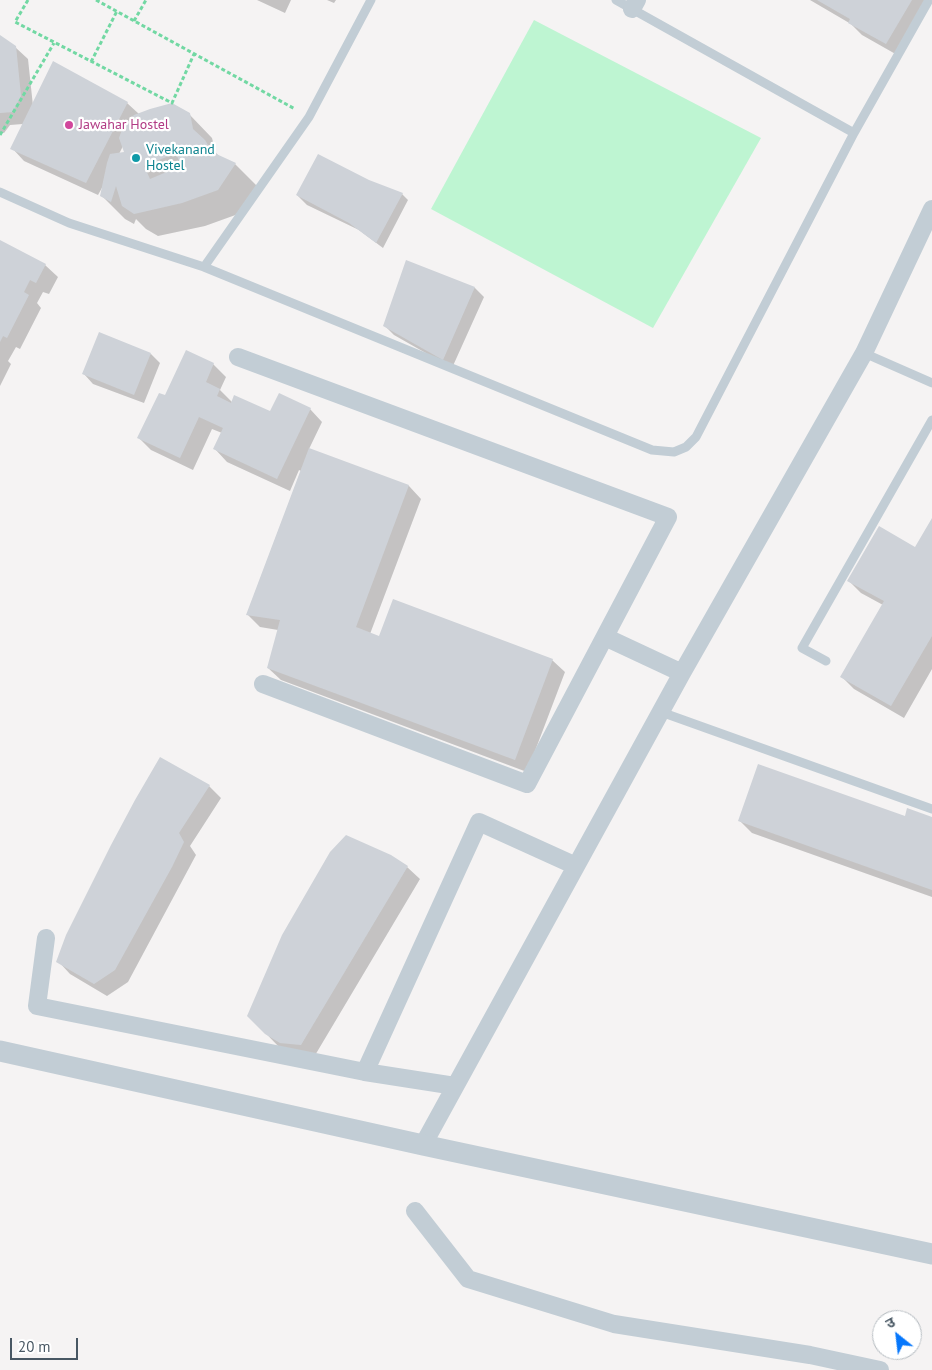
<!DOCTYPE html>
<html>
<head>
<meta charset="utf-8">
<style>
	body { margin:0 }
	#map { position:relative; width:932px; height:1370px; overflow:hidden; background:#f5f3f3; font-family:"PT Sans","Noto Sans Devanagari",sans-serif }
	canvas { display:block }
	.north { position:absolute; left:872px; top:1310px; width:50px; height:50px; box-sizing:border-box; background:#fff; border:1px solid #b6bcc1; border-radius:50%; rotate:331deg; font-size:14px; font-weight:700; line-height:20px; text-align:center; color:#485763 }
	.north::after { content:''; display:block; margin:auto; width:18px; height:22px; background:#0677fc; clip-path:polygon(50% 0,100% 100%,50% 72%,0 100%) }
	.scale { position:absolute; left:10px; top:1338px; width:68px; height:22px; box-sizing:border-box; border:2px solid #485763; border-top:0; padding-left:6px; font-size:15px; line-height:18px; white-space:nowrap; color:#485763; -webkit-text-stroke:4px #fff; paint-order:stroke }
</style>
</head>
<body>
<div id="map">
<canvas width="932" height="1370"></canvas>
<div class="north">उ</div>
<div class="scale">20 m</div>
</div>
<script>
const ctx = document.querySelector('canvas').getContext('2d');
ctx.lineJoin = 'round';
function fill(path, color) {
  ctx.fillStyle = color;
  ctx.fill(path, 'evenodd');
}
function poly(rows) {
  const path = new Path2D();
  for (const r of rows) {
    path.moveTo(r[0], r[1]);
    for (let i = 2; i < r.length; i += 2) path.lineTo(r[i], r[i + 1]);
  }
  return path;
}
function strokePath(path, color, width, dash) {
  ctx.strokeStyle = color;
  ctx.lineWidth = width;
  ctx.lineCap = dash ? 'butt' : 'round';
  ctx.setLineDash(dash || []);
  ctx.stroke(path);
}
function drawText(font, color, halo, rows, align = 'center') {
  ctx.font = font + ' "PT Sans",sans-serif';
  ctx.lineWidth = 4.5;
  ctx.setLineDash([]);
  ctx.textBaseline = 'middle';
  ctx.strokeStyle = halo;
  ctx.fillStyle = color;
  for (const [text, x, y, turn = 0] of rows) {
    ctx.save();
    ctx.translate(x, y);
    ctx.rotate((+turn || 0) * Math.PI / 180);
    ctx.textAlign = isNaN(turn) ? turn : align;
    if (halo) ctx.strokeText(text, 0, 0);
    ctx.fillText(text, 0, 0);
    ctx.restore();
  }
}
fill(poly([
	[534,20,761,138,653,328,431,209]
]), '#bef5d2');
fill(poly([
	[257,0,291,0,285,13],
	[327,0,336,0,334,3],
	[810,0,931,0,899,56,862,35,851,24],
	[0,37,15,47,28,59,33,106,127,103,139,114,189,114,212,138,216,153,220,157,235,164,258,187,241,213,205,226,158,236,146,229,136,219,134,224,125,219,102,196,103,186,98,195,24,161,12,148,23,124,10,125,4,133,0,132],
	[123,146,126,153,119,154],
	[369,181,402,194,408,200,383,248,359,230,307,205,297,195],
	[0,241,45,265,58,277,49,294,43,292,37,303,41,308,20,349,16,347,8,361,11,364,0,386],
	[406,262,475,288,484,297,452,368,394,335,385,326],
	[151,354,160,363,144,403,93,384,84,374],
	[213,364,226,377,220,390,232,402,271,413,310,409,322,422,309,449,409,486,421,499,370,634,380,637,552,660,565,672,527,772,281,680,268,668,278,630,260,627,247,614,301,471,299,470,290,491,227,462,215,449,222,433,212,429,193,470,151,450,139,438,165,397],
	[932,521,932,669,904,718,854,689,842,677,883,605,861,593,849,581,916,549],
	[209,786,221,798,190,846,196,855,128,982,107,996,70,974,58,961],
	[905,818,932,818,932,897,752,833,739,820],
	[407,867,420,879,314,1057,279,1047,249,1016]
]), '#0003');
fill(poly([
	[817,0,912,0,886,44,848,23,850,19],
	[0,35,16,46,21,96,13,112,0,113],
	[53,61,128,102,86,183,10,149],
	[172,103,190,113,193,129,205,140,212,152,236,163,218,190,182,203,134,214,122,206,116,186,111,202,100,196,107,163,110,154,124,152,119,138,123,127,134,115,150,109],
	[176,153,181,166,150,179,144,166],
	[318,154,369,180,403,193,376,243,349,223,296,195],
	[0,240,46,264,36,283,30,280,24,292,29,295,7,338,3,336,0,342],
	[406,260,475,287,443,360,383,326],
	[99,332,151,353,134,395,82,374],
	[186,350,214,363,206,382,220,389,217,396,231,403,234,395,270,411,279,393,311,408,277,479,213,449,223,428,199,417,180,458,137,438,159,393,165,395],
	[309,448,409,485,356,627,379,636,393,599,553,659,515,760,267,668,280,620,246,615],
	[932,518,932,636,891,706,840,677,884,601,847,581,879,526,915,547],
	[160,757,210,785,179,833,184,842,172,867,115,970,94,984,56,962,66,935,111,845,135,800],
	[758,764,905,816,907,808,932,817,932,890,738,821],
	[346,835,391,855,408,866,301,1045,280,1043,265,1034,247,1016,282,935,330,852]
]), '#ced2d8');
strokePath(poly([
	[28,0,15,22,172,103,194,54],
	[96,0,295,109],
	[134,21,146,0],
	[91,62,117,11],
	[0,135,54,43]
]), '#72d8a3', 3, [4, 2.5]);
strokePath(poly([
	[616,0,854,133],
	[0,192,69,223,204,267,652,450,674,452,686,447,696,437,854,133,929,0],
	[204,267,309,117,371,0],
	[864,353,932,383],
	[826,661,802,648,932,420],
	[661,712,932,809]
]), '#c2cdd5', 9);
strokePath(poly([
	[632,9,637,0],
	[238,357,668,517,527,784,263,684],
	[605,637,682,673],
	[46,938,37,1006,365,1072,455,1086],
	[365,1072,479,822,576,866],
	[423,1145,682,673,864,353,932,209],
	[415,1211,468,1279,614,1324,810,1355,880,1370]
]), '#c2cdd5', 18);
strokePath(poly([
	[0,1051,423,1145,932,1254]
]), '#c2cdd5', 21);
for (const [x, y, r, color] of [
	[69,125,5,"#d1479c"],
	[136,158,5,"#0f9aa8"]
]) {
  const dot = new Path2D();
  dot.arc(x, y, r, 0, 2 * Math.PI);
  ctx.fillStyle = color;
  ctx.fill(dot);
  strokePath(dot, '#fff', 2);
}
drawText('14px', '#b23c85', '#fff', [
	["Jawahar Hostel",79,125]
], 'left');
drawText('14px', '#0d838f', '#fff', [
	["Vivekanand",146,150],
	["Hostel",146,166]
], 'left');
</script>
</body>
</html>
